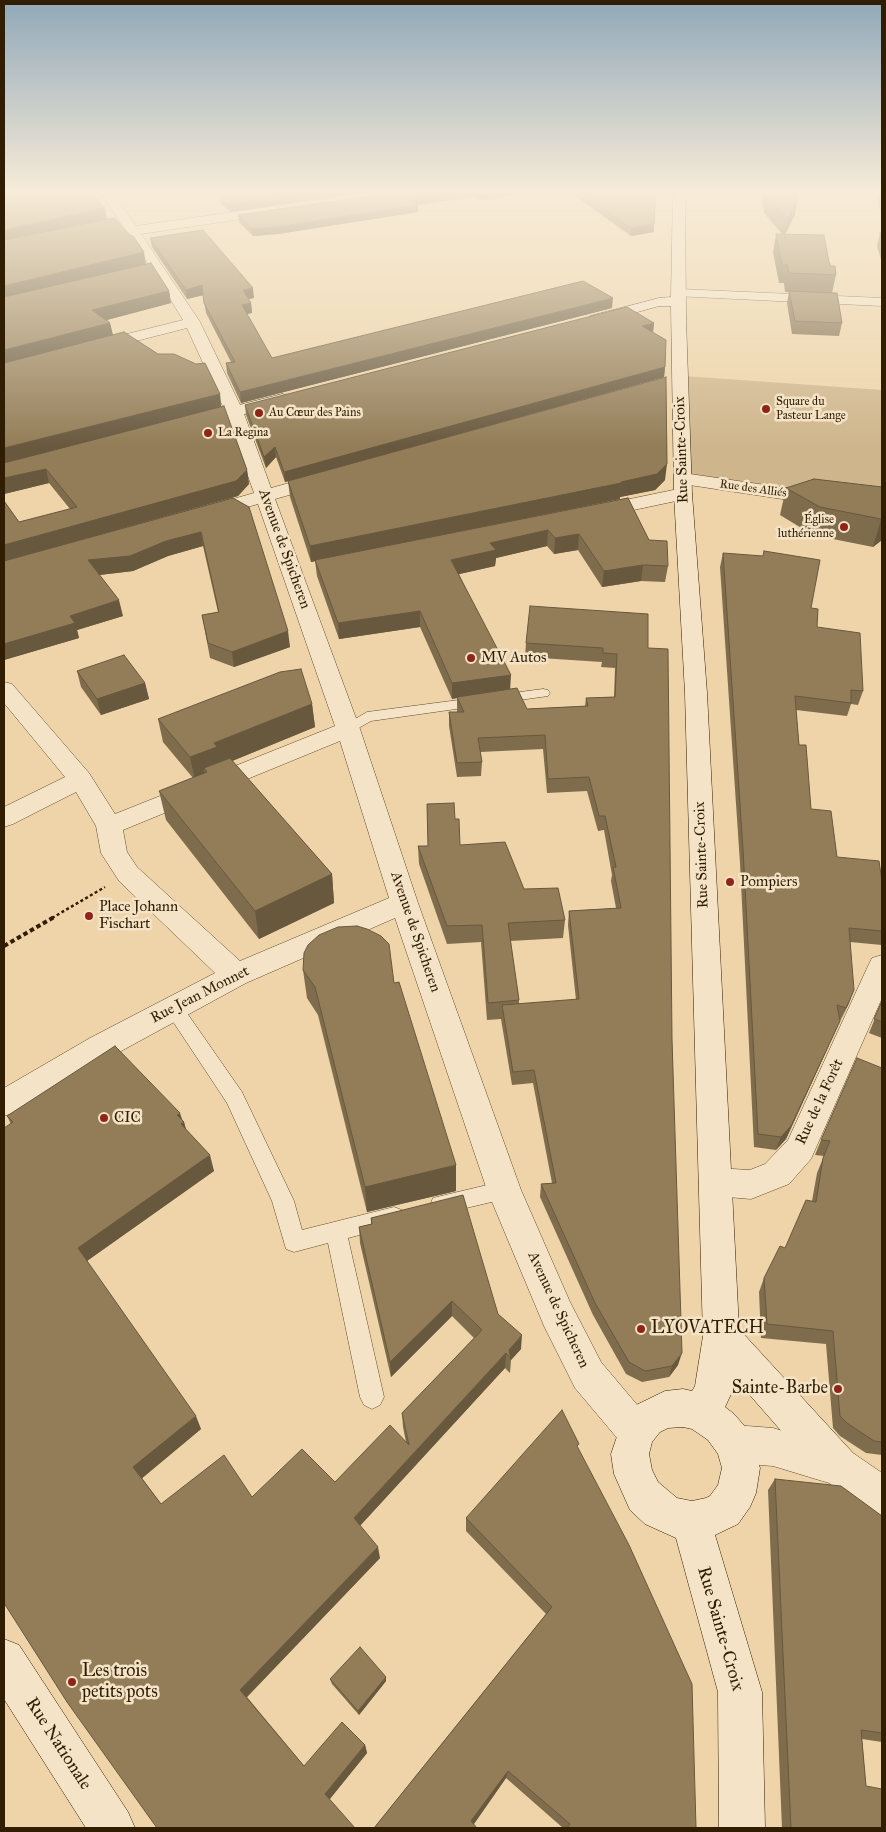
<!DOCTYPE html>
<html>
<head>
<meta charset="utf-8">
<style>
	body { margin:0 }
	#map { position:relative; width:886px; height:1832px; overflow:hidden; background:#eed4a8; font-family:"IM FELL Great Primer",serif }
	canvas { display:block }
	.frame { position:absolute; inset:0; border:5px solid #311e02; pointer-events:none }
</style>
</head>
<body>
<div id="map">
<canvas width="886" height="1832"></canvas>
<div class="frame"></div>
</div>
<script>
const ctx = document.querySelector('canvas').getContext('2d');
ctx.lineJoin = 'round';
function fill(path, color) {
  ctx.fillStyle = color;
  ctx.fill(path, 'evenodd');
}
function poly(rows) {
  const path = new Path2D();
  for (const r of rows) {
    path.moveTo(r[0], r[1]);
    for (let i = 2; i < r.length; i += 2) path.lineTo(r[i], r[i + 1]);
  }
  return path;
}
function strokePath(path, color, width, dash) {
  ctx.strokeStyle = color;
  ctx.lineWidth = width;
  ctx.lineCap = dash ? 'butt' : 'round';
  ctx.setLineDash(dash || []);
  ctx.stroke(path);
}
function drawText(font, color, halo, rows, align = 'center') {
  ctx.font = font + ' "IM FELL Great Primer",serif';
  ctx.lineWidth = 5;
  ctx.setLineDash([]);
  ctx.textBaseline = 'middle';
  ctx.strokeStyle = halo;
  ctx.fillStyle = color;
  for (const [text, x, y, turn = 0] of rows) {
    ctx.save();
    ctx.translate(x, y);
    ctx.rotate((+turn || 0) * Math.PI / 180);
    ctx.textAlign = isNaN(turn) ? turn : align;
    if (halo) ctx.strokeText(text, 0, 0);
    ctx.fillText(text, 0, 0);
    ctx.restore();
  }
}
fill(poly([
	[684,376,882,390,882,502,690,474]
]), '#ceb58c');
const service = poly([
	[543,689,548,690,550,693,548,696,371,721,348,734,343,732,340,729,343,726,367,712,543,689],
	[173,1001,180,1003,242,1092,294,1201,302,1230,394,1207,402,1210,405,1217,402,1224,348,1238,384,1397,380,1405,372,1409,364,1405,360,1397,328,1243,294,1252,286,1249,272,1201,227,1103,164,1008,166,1003,173,1001],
	[504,1181,511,1183,515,1190,511,1197,504,1199,441,1214,433,1212,430,1205,433,1198,441,1196,504,1181]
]);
const minor = poly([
	[99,191,111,191,136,226,275,206,282,210,275,214,141,234,200,322,243,411,271,488,325,473,332,475,334,479,332,483,275,499,360,729,418,903,521,1190,570,1302,601,1362,649,1419,655,1432,649,1445,636,1451,623,1445,575,1388,544,1326,487,1190,395,918,246,983,112,1056,15,1112,4,1116,4,1088,90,1038,215,973,119,881,101,853,96,826,76,792,13,824,4,827,4,807,65,777,4,703,4,682,12,684,89,773,115,814,335,726,258,504,205,519,198,517,195,513,198,509,254,493,225,411,187,328,97,351,91,349,89,346,91,343,183,320,151,268,99,191],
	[340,741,389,898,240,961,137,867,127,852,123,830,340,741],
	[679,289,882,298,882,306,674,296,672,293,674,290,679,289],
	[683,473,882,502,882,514,676,483,674,479,676,475,683,473],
	[683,488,690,490,692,494,690,498,596,518,589,516,586,512,589,508,596,506,683,488],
	[882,955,882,998,811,1159,789,1184,751,1199,715,1196,703,1192,699,1182,703,1172,715,1168,750,1170,765,1164,788,1140,868,966,872,958,882,955],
	[734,1425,773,1428,853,1453,882,1473,882,1516,868,1510,829,1483,773,1466,734,1463,720,1458,715,1444,720,1430,734,1425]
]);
const secondary = poly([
	[673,191,685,191,686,319,692,494,707,693,739,1329,853,1453,858,1467,853,1481,839,1486,825,1481,734,1377,732,1392,725,1407,734,1414,748,1430,760,1468,756,1493,750,1507,738,1524,715,1535,762,1692,765,1828,719,1828,718,1692,676,1538,645,1524,630,1510,614,1474,611,1454,623,1419,634,1406,665,1391,683,1389,692,1391,695,1386,703,1336,685,693,674,494,671,306,659,306,595,324,590,322,587,319,590,316,659,298,671,297,673,191],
	[683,1427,692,1429,708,1440,718,1454,722,1468,718,1485,710,1496,706,1498,692,1501,677,1498,658,1482,652,1470,649,1454,652,1442,660,1432,668,1428,683,1427],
	[282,394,288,395,290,399,288,403,190,428,184,427,181,423,184,419,282,394],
	[4,1639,19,1645,128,1812,135,1828,86,1828,4,1699,4,1639]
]);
strokePath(service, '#604c2c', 1);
strokePath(minor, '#604c2c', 1);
strokePath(secondary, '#311e02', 1);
strokePath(poly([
	[52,918,105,887]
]), '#311e02', 2.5, [3, 2.5]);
strokePath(poly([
	[4,946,54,917]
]), '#311e02', 4, [4.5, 3]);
fill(service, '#f4e3c6');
fill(minor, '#f4e3c6');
fill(secondary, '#f4e3c6');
fill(poly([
	[257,191,230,212,221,203,220,196],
	[405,191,525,191,525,193,480,200,474,196,418,205,418,212,278,234,253,236,239,222,238,215],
	[568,191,656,191,654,232,631,236],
	[760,191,796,191,795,215,785,234,829,262,836,275,832,293,842,323,839,336,792,334,787,303,789,292,785,292,784,283,779,283,773,252,776,234,782,234,764,213],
	[875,191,882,191,882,219],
	[107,220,169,291,171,303,107,320,110,323,113,335,220,394,221,407,247,470,249,484,238,496,78,540,233,498,290,647,234,667,210,658,202,615,218,612,203,546,168,556,133,571,99,575,123,616,77,630,79,638,4,660,4,501,19,522,70,509,49,483,4,494],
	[880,233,882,233,882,263,877,246],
	[150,238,254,298,248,299,251,303,252,313,247,314,272,358,612,308,241,403,227,373,226,363,231,362,206,313,203,295,187,299,152,247],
	[654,323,653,332,665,367,664,377,351,464,665,480,655,490,620,497,620,499,443,535,628,498,649,540,668,566,665,582,641,581,602,587,578,550,554,554,547,546,496,558,495,566,459,574,510,689,527,709,585,706,586,698,614,697,615,668,601,667,602,662,525,657,526,643,648,648,672,1039,678,1365,669,1377,642,1382,626,1374,593,1315,540,1197,541,1184,552,1183,533,1083,512,1085,501,1019,487,1020,481,942,447,944,419,864,418,846,428,846,427,804,455,819,460,845,524,889,565,920,563,938,510,941,519,1000,519,1004,576,1000,568,925,569,911,616,908,611,881,612,875,604,830,598,831,587,791,547,793,543,749,480,752,482,762,481,776,457,777,449,726,449,712,457,712,457,698,452,699,420,627,339,639,317,576,315,561,311,562,290,497,288,481,285,482,276,457,266,468,246,415,245,405],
	[882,487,882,540,873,547,813,535,780,515,786,488],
	[723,553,811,608,817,627,863,691,858,705,851,704,847,716,796,710,799,745,811,809,837,857,882,881,882,945,850,942,849,1003,840,1021,839,1021,834,1034,786,1139,776,1150,754,1147,740,863,720,567],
	[77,671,145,683,149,699,101,715,81,687],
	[312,704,315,727,232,761,332,874,334,903,259,939,166,820,159,791,193,778,163,742,158,719],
	[303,970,394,983,456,1191,367,1212,318,1015,307,998],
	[882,1001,882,1038,869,1033],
	[882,1068,882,1455,866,1453,840,1436,833,1428,826,1344,761,1338,759,1292,764,1278,785,1248,812,1201,817,1173,824,1156,815,1155,821,1140],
	[7,1116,182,1120,184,1122,186,1129,214,1171,87,1261,201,1429,142,1478,161,1504,252,1497,335,1482,406,1442,403,1427,402,1413,474,1338,452,1316,391,1377,360,1243,359,1227,371,1224,371,1218,498,1314,521,1349,511,1360,510,1373,505,1368,360,1526,380,1558,247,1697,304,1766,365,1745,367,1753,330,1799,4,1603,11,1124],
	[578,1448,696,1828,563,1828,506,1778,474,1824,374,1828,546,1614,466,1531,466,1518],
	[775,1479,882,1516,882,1742,862,1739,866,1786,882,1828,782,1828,768,1490],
	[330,1679,386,1681,359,1715,332,1684]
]), '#7e6c4c');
fill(poly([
	[328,191,376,191,230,212,229,205],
	[467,191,475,191,474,196,411,206,411,199],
	[498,191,525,191,525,193,480,200,480,193],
	[798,197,795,215,784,236,788,218],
	[418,205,418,212,278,234,253,236,252,229],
	[105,208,107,220,4,243,4,230],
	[654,224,654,232,631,236,631,228],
	[144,252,146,265,4,299,4,286],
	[202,285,204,295,187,299,186,290],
	[253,288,254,298,244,300,243,290],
	[169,291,171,303,95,323,92,310],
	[613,298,612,308,241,403,240,392],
	[251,303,252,313,243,314,242,305],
	[110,323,113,336,4,364,4,350],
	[654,323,653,332,642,326],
	[665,367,664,377,285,482,284,472],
	[220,394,221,408,4,463,4,448],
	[275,447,276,457,266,468,264,457],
	[667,464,665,480,655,490,620,497,620,499,311,562,310,546,621,482],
	[46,469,49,483,4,494,4,478],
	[247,470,249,484,238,496,4,561,4,545],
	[882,518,882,540,873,547,881,519],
	[548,530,547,546,496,558,495,566,451,576,451,560,490,543],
	[201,532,203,546,168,556,133,571,91,576,88,560],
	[579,534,578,550,554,554,555,538],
	[643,565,641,581,602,587,604,571],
	[119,600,123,616,77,630,79,638,4,660,4,644,70,616],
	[420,611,420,627,339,639,338,623],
	[288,631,290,647,234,667,232,652],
	[511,675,510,691,457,697,457,698,452,699,452,683],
	[145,683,149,699,101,715,97,699],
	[312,704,315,727,220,766,204,768,205,776,195,780,190,757,214,743],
	[332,874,334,903,259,939,255,911],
	[854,990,849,1003,840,1021,846,1008],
	[840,1021,834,1034,786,1139,776,1150,781,1137],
	[180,1113,183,1122,184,1122,188,1138,177,1115],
	[210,1155,214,1171,84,1263,78,1248],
	[456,1165,456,1191,367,1212,365,1187],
	[452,1301,452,1316,391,1377,390,1362],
	[522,1335,521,1349,511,1360,509,1350],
	[506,1353,505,1368,355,1531,354,1518],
	[682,1353,678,1365,669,1377,672,1366],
	[196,1416,201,1429,140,1480,133,1467],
	[378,1547,380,1558,245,1699,240,1690],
	[386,1677,386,1681,359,1715,358,1711],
	[365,1745,367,1753,328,1801,325,1794],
	[508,1771,506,1778,471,1828,471,1821]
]), '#67583e');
const building = poly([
	[4,191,89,191,105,208,4,230,4,191],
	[257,191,328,191,229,205,220,196,257,191],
	[405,191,467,191,411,199,418,205,277,227,252,229,238,215,405,191],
	[476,191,498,191,480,193,476,191],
	[578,191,656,191,654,224,631,228,578,191],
	[766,191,796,191,798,197,788,218,767,196,766,191],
	[114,218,131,236,133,236,144,252,4,286,4,240,114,218],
	[203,230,253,288,243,290,251,303,242,305,272,358,583,281,613,298,240,392,226,363,235,362,204,303,202,285,186,290,150,238,203,230],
	[880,233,882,233,882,241,880,233],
	[776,234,824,235,829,262,831,266,835,266,836,275,789,273,787,265,782,265,776,234],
	[151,263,169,291,92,310,110,323,4,350,4,297,151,263],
	[789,291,837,293,842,323,795,321,789,291],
	[627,307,654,323,642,326,666,340,665,367,284,472,275,447,264,457,245,405,627,307],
	[124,332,158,354,174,354,196,364,205,363,220,394,4,448,4,363,124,332],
	[666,377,667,464,657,474,621,482,621,483,310,546,288,481,666,377],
	[224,406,247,470,236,481,4,545,4,501,19,522,77,507,46,469,4,478,4,463,224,406],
	[814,479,882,487,882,518,881,519,820,507,786,488,814,479],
	[233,498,249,507,288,631,232,652,208,643,202,615,219,612,201,532,166,541,130,556,88,560,119,600,70,616,75,623,4,644,4,561,233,498],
	[628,498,649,540,667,541,668,566,643,565,604,571,579,534,555,538,548,530,490,543,496,550,451,560,511,675,452,683,420,611,338,623,315,560,628,498],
	[764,551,820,560,811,608,818,609,817,627,860,633,863,691,851,690,851,703,795,696,799,745,806,745,811,809,831,811,837,857,879,861,882,881,882,931,849,928,854,990,846,1008,837,1005,840,1021,791,1126,781,1137,758,1134,743,849,723,553,763,556,764,551],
	[530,606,648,614,648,648,668,649,672,1039,682,1353,672,1366,645,1371,629,1362,595,1303,541,1184,556,1183,534,1070,513,1072,502,1005,579,999,569,911,621,908,613,867,616,867,605,816,599,816,589,777,548,779,545,735,478,738,482,762,457,763,449,712,464,712,457,697,517,688,527,709,588,706,586,698,615,697,617,654,603,653,603,648,526,643,530,606],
	[124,655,145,683,97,699,77,671,124,655],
	[301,669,312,704,214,743,217,747,190,757,158,719,280,672,301,669],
	[230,758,332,874,255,911,159,791,207,772,204,768,230,758],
	[454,803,455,819,459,819,460,845,505,842,524,889,558,888,565,920,508,923,519,1000,488,1003,482,925,447,926,418,846,428,846,427,804,454,803],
	[357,926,367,929,381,936,389,944,394,983,399,982,456,1165,365,1187,315,987,303,970,304,953,308,945,319,935,338,927,357,926],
	[882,1001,882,1022,874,1019,882,1001],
	[115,1046,180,1113,177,1115,184,1122,181,1124,210,1155,78,1248,196,1416,133,1467,161,1504,224,1455,252,1497,302,1449,335,1482,390,1425,409,1445,402,1413,482,1330,452,1301,390,1362,359,1227,372,1224,371,1218,463,1195,498,1314,522,1335,509,1350,511,1359,506,1353,354,1518,378,1547,240,1690,304,1766,342,1722,365,1745,325,1794,355,1828,157,1828,67,1702,4,1603,4,1128,13,1122,7,1116,115,1046],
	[857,1058,882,1068,882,1442,874,1441,847,1423,840,1416,833,1331,767,1324,764,1278,780,1246,785,1248,806,1200,816,1202,823,1158,830,1141,821,1140,857,1058],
	[562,1410,579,1444,577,1446,629,1545,692,1684,696,1828,567,1828,570,1824,508,1771,471,1821,477,1828,374,1828,552,1607,466,1518,562,1410],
	[775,1479,841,1486,882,1516,882,1733,861,1730,866,1786,882,1789,882,1828,791,1828,775,1479],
	[360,1647,386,1677,358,1711,330,1679,360,1647]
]);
fill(building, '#937d58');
strokePath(building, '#67583e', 1);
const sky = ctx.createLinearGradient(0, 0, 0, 447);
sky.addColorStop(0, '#91a8b8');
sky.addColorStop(0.43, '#f7ecd8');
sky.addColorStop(1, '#f7ecd800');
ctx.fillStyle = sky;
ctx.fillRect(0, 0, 886, 447);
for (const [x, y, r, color] of [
	[766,409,5,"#8f2418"],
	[259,413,5,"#8f2418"],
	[208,433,5,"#8f2418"],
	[844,527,5,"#8f2418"],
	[471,658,5,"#8f2418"],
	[730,882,5,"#8f2418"],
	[89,916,5,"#8f2418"],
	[104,1118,5,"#8f2418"],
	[641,1329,5,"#8f2418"],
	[838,1389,5,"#8f2418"],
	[72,1682,5,"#8f2418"]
]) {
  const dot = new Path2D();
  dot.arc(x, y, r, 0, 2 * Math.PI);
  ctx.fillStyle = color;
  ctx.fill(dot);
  strokePath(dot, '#f4e3c6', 2);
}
drawText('12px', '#311e02', '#f4e3c6', [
	["Square du",776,402],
	["Pasteur Lange",776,416],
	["Au Cœur des Pains",269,413],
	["La Regina",218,433],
	["Église",834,520,"right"],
	["luthérienne",834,534,"right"]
], 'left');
drawText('12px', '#311e02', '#f4e3c6', [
	["Rue des Alliés",753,489,8]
]);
drawText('15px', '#311e02', '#f4e3c6', [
	["Rue Sainte-Croix",682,450,-92],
	["Avenue de Spicheren",284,549,70],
	["Rue Sainte-Croix",702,855,-92],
	["Avenue de Spicheren",415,932,71],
	["Rue Jean Monnet",200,995,-27],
	["Rue de la Forêt",820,1102,-65],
	["Avenue de Spicheren",558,1310,65]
]);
drawText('15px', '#311e02', '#f4e3c6', [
	["MV Autos",481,658],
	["Pompiers",740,882],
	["Place Johann",99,907],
	["Fischart",99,924],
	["CIC",114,1118]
], 'left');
drawText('18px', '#311e02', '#f4e3c6', [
	["LYOVATECH",651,1329],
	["Sainte-Barbe",828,1389,"right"],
	["Les trois",82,1672],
	["petits pots",82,1693]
], 'left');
drawText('18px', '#311e02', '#f4e3c6', [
	["Rue Sainte-Croix",720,1629,74],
	["Rue Nationale",58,1744,57]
]);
</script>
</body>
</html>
